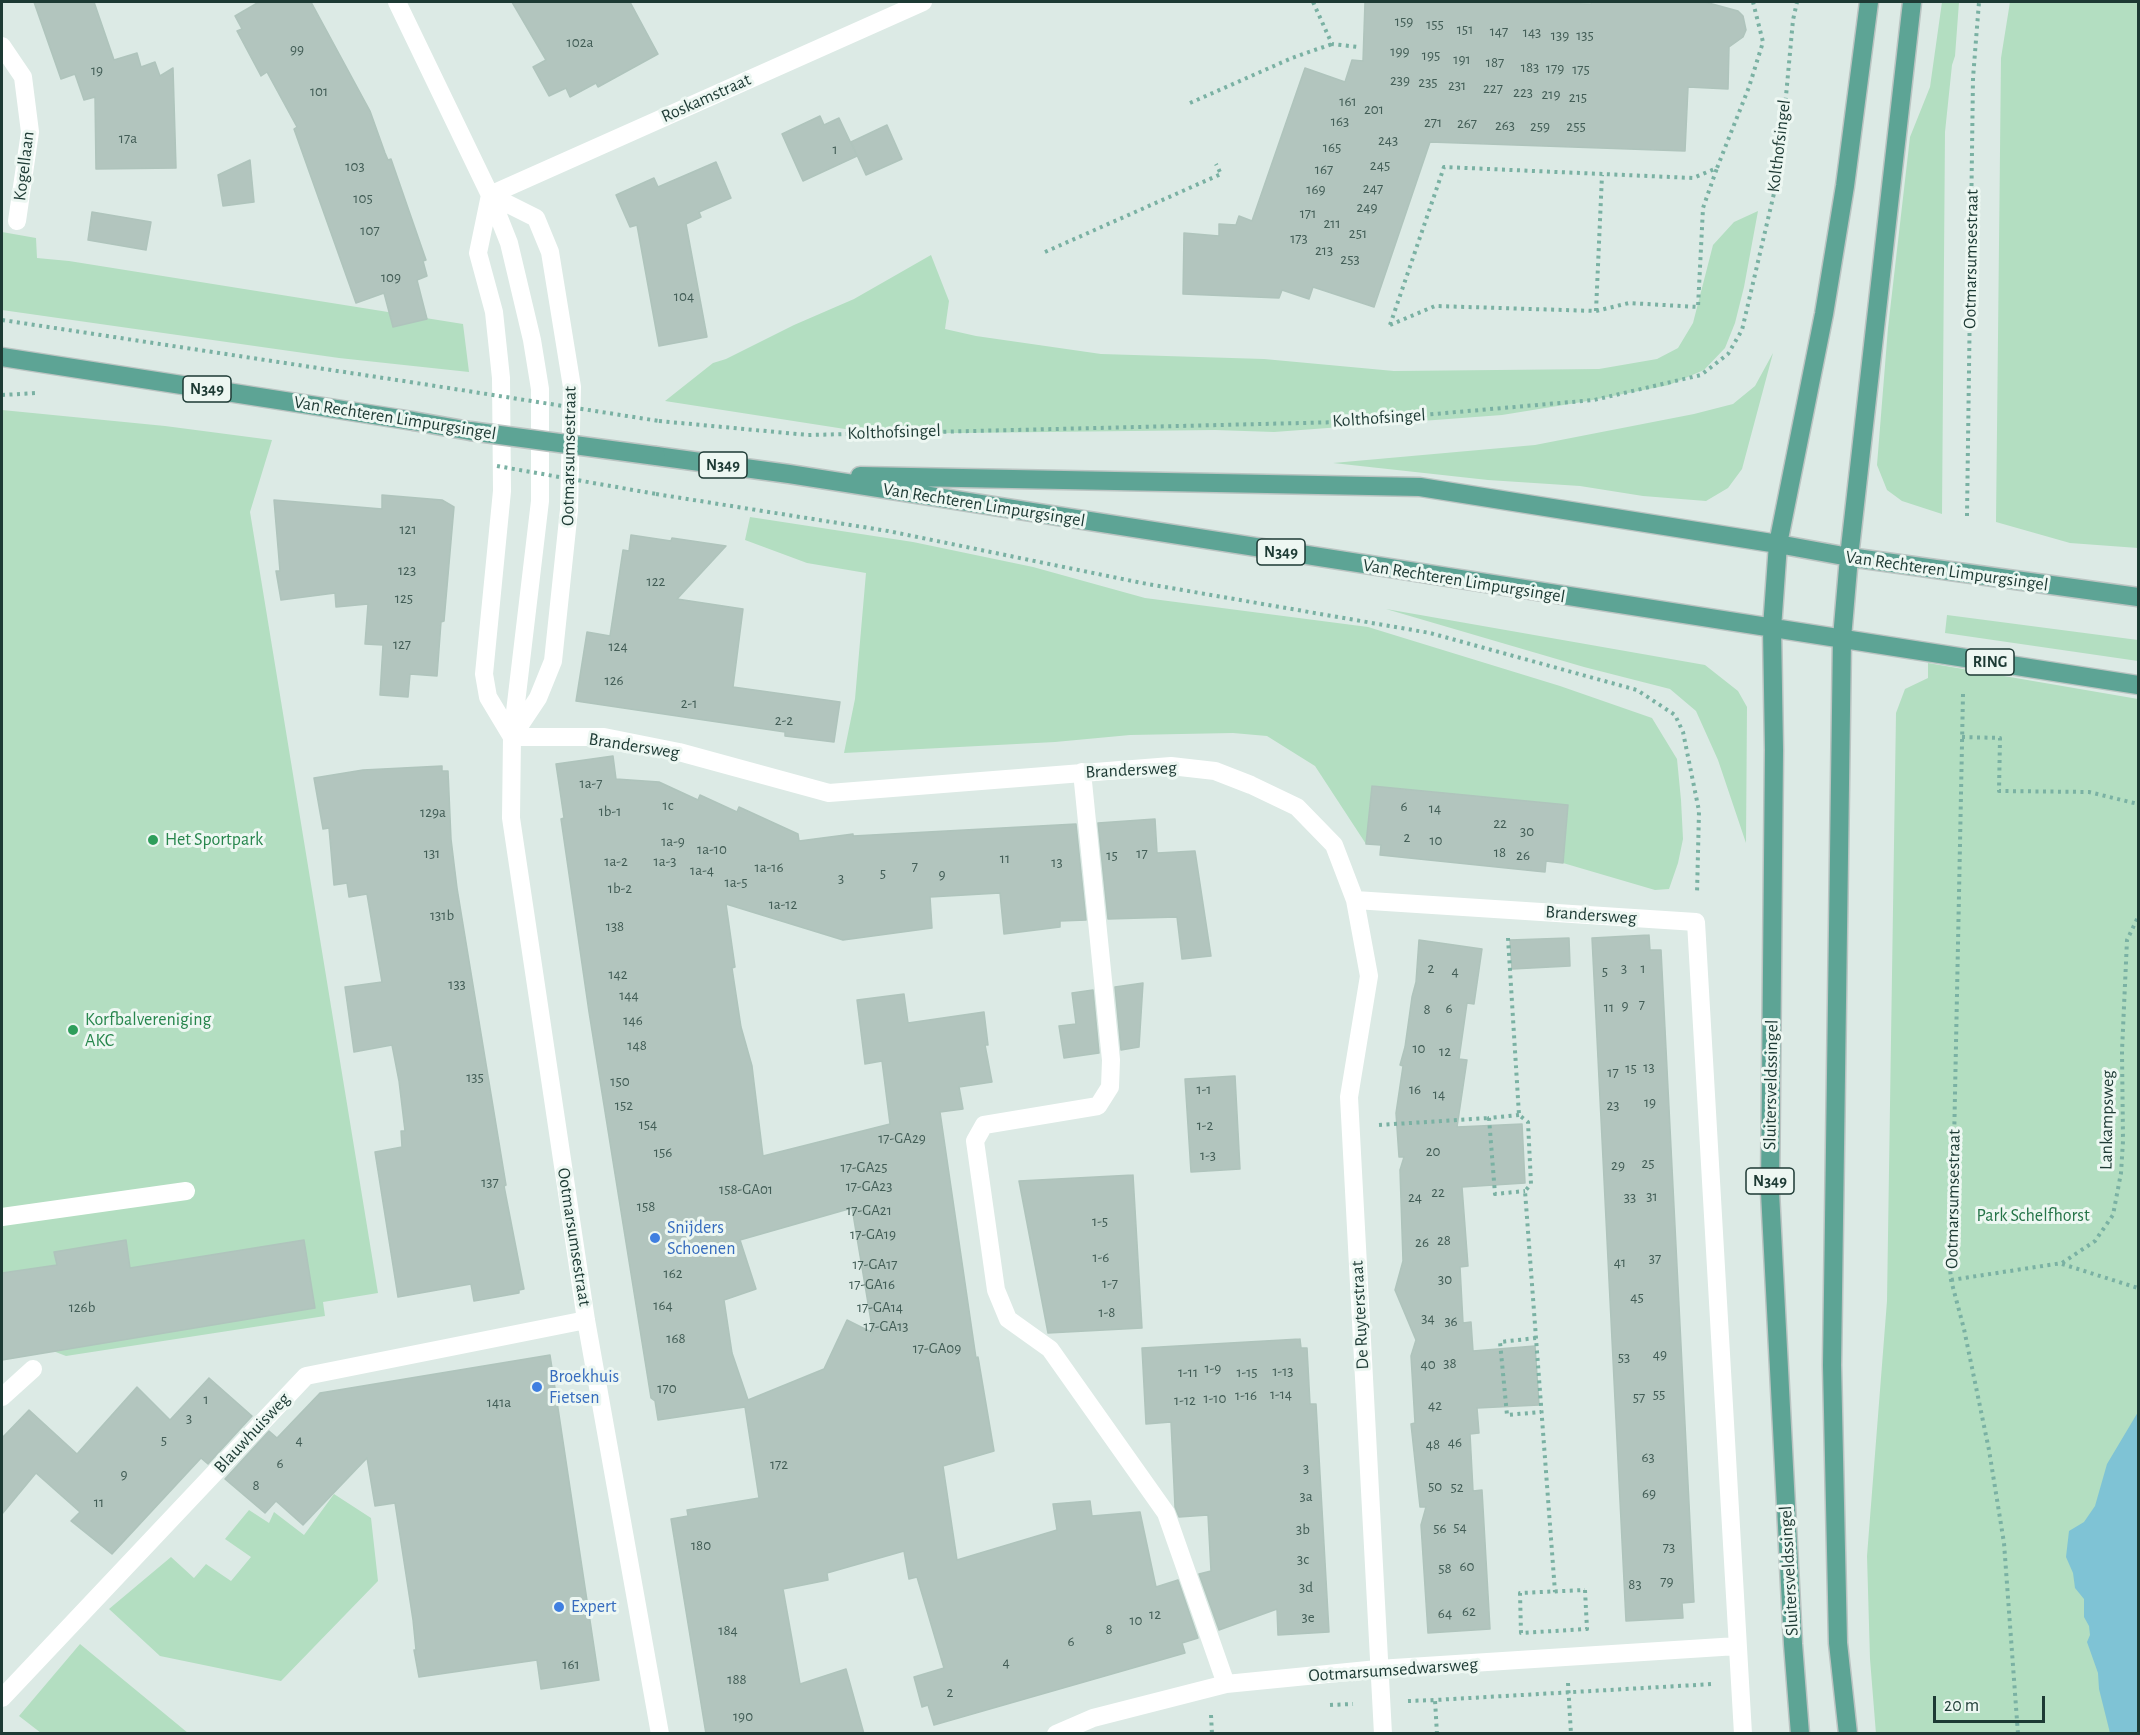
<!DOCTYPE html>
<html>
<head>
<meta charset="utf-8">
<style>
	body { margin:0 }
	#map { position:relative; width:2140px; height:1735px; overflow:hidden; background:#dceae5; font-family:"Alegreya Sans",sans-serif }
	canvas { display:block }
	.frame { position:absolute; inset:0; border:3px solid #1d3a34; pointer-events:none }
	.scale { position:absolute; left:1933px; top:1696px; width:112px; height:27px; box-sizing:border-box; border:3px solid #1d3a34; border-top:0; padding-left:8px; font-size:18px; line-height:21px; white-space:nowrap; color:#1d3a34; -webkit-text-stroke:4px #edf7f2; paint-order:stroke }
</style>
</head>
<body>
<div id="map">
<canvas width="2140" height="1735"></canvas>
<div class="frame"></div>
<div class="scale">20 m</div>
</div>
<script>
const ctx = document.querySelector('canvas').getContext('2d');
ctx.lineJoin = 'round';
function fill(path, color) {
  ctx.fillStyle = color;
  ctx.fill(path, 'evenodd');
}
function poly(rows) {
  const path = new Path2D();
  for (const r of rows) {
    path.moveTo(r[0], r[1]);
    for (let i = 2; i < r.length; i += 2) path.lineTo(r[i], r[i + 1]);
  }
  return path;
}
function strokePath(path, color, width, dash) {
  ctx.strokeStyle = color;
  ctx.lineWidth = width;
  ctx.lineCap = dash ? 'butt' : 'round';
  ctx.setLineDash(dash || []);
  ctx.stroke(path);
}
function drawText(font, color, halo, rows, align = 'center') {
  ctx.font = font + ' "Alegreya Sans",sans-serif';
  ctx.lineWidth = 6;
  ctx.setLineDash([]);
  ctx.textBaseline = 'middle';
  ctx.strokeStyle = halo;
  ctx.fillStyle = color;
  for (const [text, x, y, turn = 0] of rows) {
    ctx.save();
    ctx.translate(x, y);
    ctx.rotate((+turn || 0) * Math.PI / 180);
    ctx.textAlign = isNaN(turn) ? turn : align;
    if (halo) ctx.strokeText(text, 0, 0);
    ctx.fillText(text, 0, 0);
    ctx.restore();
  }
}
fill(poly([
	[1942,2,1959,2,1955,56,1952,65,1945,132,1942,514,1902,501,1887,490,1877,465,1888,328,1910,137,1930,87],
	[2010,2,2138,2,2138,548,2070,543,1996,522,2001,58],
	[1758,211,1744,287,1735,323,1725,348,1704,370,1669,385,1582,402,1502,415,1274,432,1215,430,877,434,665,401,713,363,726,359,794,325,854,299,931,255,949,301,945,329,976,336,1101,354,1264,359,1394,371,1599,369,1657,359,1678,348,1693,323,1713,245,1734,222],
	[2,232,36,238,37,258,69,261,463,324,469,372,339,358,2,310],
	[1773,353,1742,469,1728,488,1706,501,1643,496,1580,486,1488,480,1333,463,1535,445,1694,414,1733,404,1755,386],
	[2,410,165,426,272,440,250,512,378,1293,323,1302,325,1316,66,1356,53,1351,49,1329,2,1336],
	[750,517,913,542,1033,567,1145,598,1368,627,1560,686,1652,718,1677,759,1681,800,1683,839,1678,863,1669,889,1655,890,1563,863,1568,805,1372,786,1366,844,1315,766,1267,736,1233,733,1130,735,1055,742,844,753,855,699,866,573,807,563,745,540],
	[1386,609,1705,665,1738,691,1747,707,1746,843,1718,760,1696,711,1670,689,1584,667],
	[1947,615,2138,640,2138,661,1945,633],
	[1928,663,2138,699,2138,1733,1876,1734,1870,1659,1867,1556,1887,1301,1896,713,1905,689,1928,678],
	[334,1494,371,1518,378,1581,281,1681,160,1656,109,1609,171,1557,194,1578,206,1564,231,1581,251,1557,225,1539,249,1510,269,1523,274,1512,304,1535],
	[80,1644,188,1733,41,1733,19,1716]
]), '#b3dec1');
fill(poly([
	[2138,1412,2138,1733,2110,1733,2099,1689,2098,1673,2087,1642,2090,1635,2089,1626,2084,1617,2084,1599,2075,1588,2073,1573,2066,1557,2069,1531,2084,1522,2095,1506,2107,1464]
]), '#7fc3d5');
const building = poly([
	[34,2,94,2,114,60,137,53,141,67,155,62,160,76,173,68,176,168,96,169,95,97,84,100,75,74,61,79,34,2],
	[259,2,311,2,370,111,385,153,388,160,391,159,426,260,423,261,427,276,417,280,427,319,393,327,384,293,356,303,294,129,297,127,267,72,261,76,237,31,242,29,235,16,259,2],
	[512,2,630,2,658,54,598,87,596,83,570,97,566,88,549,96,533,67,546,60,512,2],
	[1365,2,1494,2,1591,4,1592,2,1705,2,1738,11,1743,16,1746,30,1743,37,1729,47,1728,89,1688,87,1685,151,1430,142,1374,307,1313,287,1309,299,1282,290,1279,298,1183,294,1184,233,1219,236,1219,224,1236,225,1239,216,1252,221,1305,68,1345,82,1352,60,1363,61,1365,2],
	[820,116,824,125,839,118,857,156,803,181,782,134,820,116],
	[887,125,902,159,866,175,851,142,887,125],
	[250,160,254,202,223,206,218,175,250,160],
	[716,162,731,198,699,212,701,217,686,224,707,337,659,346,637,225,630,227,616,195,654,178,658,187,716,162],
	[92,212,151,222,146,250,88,240,92,212],
	[382,495,442,500,454,507,444,621,441,622,437,676,410,674,408,697,380,695,383,645,365,644,368,604,336,607,335,593,281,600,276,571,280,571,274,500,382,509,382,495],
	[631,535,671,541,672,538,726,546,677,599,743,609,733,687,840,702,834,742,785,736,785,732,576,701,587,632,610,636,623,550,629,551,631,535],
	[613,756,616,779,659,782,698,800,700,795,737,812,739,807,798,834,799,841,853,834,853,836,1076,824,1086,920,1060,921,1060,927,1004,934,1000,893,930,897,932,928,843,940,726,904,735,967,732,968,741,1027,752,1066,763,1156,890,1124,882,1061,865,1064,857,1000,904,994,908,1023,984,1012,988,1045,985,1045,992,1082,959,1087,963,1109,940,1112,976,1358,978,1357,994,1451,943,1466,957,1560,1057,1530,1053,1504,1090,1501,1092,1516,1140,1512,1156,1587,1178,1580,1198,1638,1182,1643,1185,1653,934,1725,928,1705,922,1707,914,1677,944,1668,917,1577,909,1579,904,1551,827,1573,828,1580,783,1589,800,1684,846,1669,864,1734,706,1734,671,1519,688,1516,687,1510,759,1498,745,1407,658,1420,655,1401,651,1398,589,1012,561,819,564,818,556,764,613,756],
	[852,1208,873,1333,847,1320,824,1369,748,1400,732,1353,724,1300,756,1289,740,1240,852,1208],
	[442,766,442,771,448,771,451,839,457,888,506,1185,504,1186,524,1289,519,1290,519,1293,474,1301,471,1284,398,1297,375,1152,402,1147,401,1131,405,1131,399,1081,392,1045,354,1052,345,987,382,982,367,894,349,897,347,883,334,885,329,828,323,829,314,778,363,770,442,766],
	[1372,786,1568,805,1563,863,1546,861,1545,872,1380,855,1381,845,1366,844,1372,786],
	[1155,819,1157,853,1195,851,1211,956,1182,959,1177,917,1108,919,1098,823,1155,819],
	[1649,935,1650,950,1661,950,1694,1602,1682,1603,1683,1618,1626,1621,1592,938,1649,935],
	[1569,938,1570,966,1512,969,1510,940,1569,938],
	[1419,940,1482,949,1474,1004,1467,1003,1459,1059,1467,1060,1457,1127,1522,1124,1525,1183,1462,1187,1468,1266,1460,1267,1463,1323,1471,1322,1473,1351,1535,1346,1539,1405,1477,1408,1479,1433,1470,1434,1473,1491,1482,1490,1490,1629,1428,1633,1421,1525,1426,1507,1420,1507,1411,1424,1415,1423,1411,1356,1416,1340,1395,1290,1403,1261,1400,1170,1404,1157,1399,1157,1396,1113,1403,1066,1400,1065,1405,1047,1412,997,1416,982,1419,940],
	[1143,983,1139,1047,1121,1050,1115,987,1143,983],
	[1093,990,1099,1053,1064,1058,1059,1026,1076,1024,1072,993,1093,990],
	[1235,1076,1240,1169,1191,1172,1185,1079,1235,1076],
	[1133,1175,1142,1328,1048,1333,1019,1181,1133,1175],
	[126,1240,130,1268,304,1240,315,1308,2,1360,2,1273,57,1265,54,1252,126,1240],
	[1300,1339,1301,1348,1307,1348,1310,1404,1316,1404,1329,1632,1278,1635,1277,1609,1219,1630,1199,1574,1211,1571,1208,1515,1179,1517,1175,1507,1171,1422,1146,1424,1142,1348,1300,1339],
	[550,1355,599,1680,541,1689,537,1660,419,1677,414,1650,416,1650,413,1620,395,1503,375,1506,367,1458,303,1525,276,1501,265,1513,225,1479,269,1431,277,1438,320,1393,550,1355],
	[209,1378,252,1416,208,1464,201,1458,112,1554,71,1521,80,1512,36,1473,2,1514,2,1438,29,1410,77,1454,137,1387,170,1420,209,1378]
]);
fill(building, '#b2c5be');
strokePath(building, '#afc4bc', 1.5);
const major = poly([
	[2,357,413,421],
	[656,456,789,474,2138,685],
	[860,476,1420,487,1778,544,1849,557,2138,597],
	[1800,1734,1793,1644,1770,1192,1774,750,1772,628,1778,544,1824,314,1845,186,1869,2],
	[1848,1734,1838,1643,1832,1365,1842,638,1849,557,1912,2]
]);
strokePath(major, '#bbc4c2', 21);
strokePath(poly([
	[1313,2,1332,44,1358,47],
	[1190,103,1292,58,1332,44],
	[1045,252,1221,174,1216,164],
	[1596,311,1602,175],
	[2,320,410,382],
	[1390,325,1444,167,1693,178,1717,168,1749,87,1763,42,1753,2],
	[1390,325,1435,306,1596,311,1629,303,1698,307,1703,208,1717,168],
	[2,395,37,393],
	[659,421,808,435,1343,422,1594,400,1701,375,1728,354,1742,330,1779,172,1793,20,1797,2],
	[656,494,888,531,1142,583,1430,633,1637,690,1675,715,1683,732,1699,811,1697,894],
	[1967,516,1973,78,1979,2],
	[1963,694,1954,1144,1949,1256,1951,1280,1964,1329,1989,1450,2004,1543,2018,1734],
	[1962,737,2000,738,1999,791,2089,792,2138,804],
	[1508,938,1519,1115,1528,1122,1531,1184,1525,1191,1555,1592],
	[1519,1115,1489,1118,1495,1194,1525,1191],
	[1379,1125,1489,1118],
	[2062,1264,2138,1288],
	[1951,1280,2062,1263,2095,1241,2113,1215,2121,1173,2123,1141,2122,1051,2127,940,2138,917],
	[1536,1338,1500,1342,1507,1415,1541,1412],
	[1585,1590,1587,1629,1521,1633,1520,1593,1585,1590],
	[1568,1683,1571,1734],
	[1408,1701,1435,1700],
	[1330,1705,1353,1704],
	[1211,1715,1212,1734],
	[1437,1734,1435,1700,1713,1684]
]), '#7ab1a3', 4, [3, 4.5]);
strokePath(poly([
	[397,2,490,195,509,243,532,340,540,389,540,501,512,737,511,818,586,1320,660,1734],
	[2,46,23,77,30,132,17,221],
	[490,195,536,218,550,252,572,387,569,510,553,661,538,698,514,734],
	[490,195,478,253,494,312,501,378,502,491,484,674,488,697,512,737],
	[490,195,923,2],
	[512,737,604,737,679,752,829,793,1171,766,1215,771,1251,785,1297,807,1334,845,1355,900,1369,976,1349,1097,1383,1734],
	[1082,772,1111,1060,1110,1087,1098,1106,984,1125,975,1141,996,1290,1008,1319,1050,1349,1166,1513,1226,1684],
	[1355,900,1696,922,1743,1734],
	[2,1217,186,1191],
	[2,1397,33,1369],
	[2,1698,306,1376,586,1320],
	[1056,1734,1093,1718,1226,1684,1378,1669,1737,1646]
]), '#fff', 18);
strokePath(major, '#5da495', 18);
const majorBridge = poly([
	[413,421,470,431,656,456]
]);
strokePath(majorBridge, '#bbc4c2', 21, []);
strokePath(poly([
	[410,382,659,421],
	[497,466,656,494]
]), '#7ab1a3', 4, [3, 4.5]);
strokePath(majorBridge, '#5da495', 18);
for (const [x, y, r, color] of [
	[153,840,6,"#2e9e5b"],
	[73,1030,6,"#2e9e5b"],
	[655,1238,6,"#3f7fe0"],
	[537,1387,6,"#3f7fe0"],
	[559,1607,6,"#3f7fe0"]
]) {
  const dot = new Path2D();
  dot.arc(x, y, r, 0, 2 * Math.PI);
  ctx.fillStyle = color;
  ctx.fill(dot);
  strokePath(dot, '#edf7f2', 2);
}
drawText('15px', '#425d56', null, [
	["159",1404,21],
	["155",1435,24],
	["151",1465,29],
	["147",1499,31],
	["143",1532,32],
	["139",1560,35],
	["135",1585,35],
	["102a",580,42],
	["99",297,49],
	["199",1400,51],
	["195",1431,55],
	["191",1462,59],
	["187",1495,62],
	["183",1530,67],
	["179",1555,68],
	["175",1581,69],
	["19",97,70],
	["239",1400,80],
	["235",1428,82],
	["231",1457,85],
	["227",1493,88],
	["101",319,91],
	["223",1523,92],
	["219",1551,94],
	["215",1578,97],
	["161",1348,101],
	["201",1374,109],
	["163",1340,121],
	["271",1433,122],
	["267",1467,123],
	["263",1505,125],
	["259",1540,126],
	["255",1576,126],
	["17a",128,138],
	["243",1388,140],
	["165",1332,147],
	["1",835,149],
	["245",1380,165],
	["103",355,166],
	["167",1324,169],
	["247",1373,188],
	["169",1316,189],
	["105",363,198],
	["249",1367,207],
	["171",1308,213],
	["211",1332,223],
	["107",370,230],
	["251",1358,233],
	["173",1299,238],
	["213",1324,250],
	["253",1350,259],
	["109",391,277],
	["104",684,296],
	["121",408,529],
	["123",407,570],
	["122",656,581],
	["125",404,598],
	["127",402,644],
	["124",618,646],
	["126",614,680],
	["2-1",689,703],
	["2-2",784,720],
	["1a-7",591,783],
	["1c",668,805],
	["6",1404,806],
	["14",1435,808],
	["1b-1",610,811],
	["129a",433,812],
	["22",1500,823],
	["30",1527,831],
	["2",1407,837],
	["10",1436,840],
	["1a-9",673,841],
	["1a-10",712,849],
	["18",1500,852],
	["131",432,853],
	["17",1142,853],
	["15",1112,855],
	["26",1523,855],
	["11",1005,858],
	["1a-2",616,861],
	["1a-3",665,861],
	["13",1057,862],
	["7",915,866],
	["1a-16",769,867],
	["1a-4",702,870],
	["5",883,873],
	["9",942,874],
	["3",841,878],
	["1a-5",736,882],
	["1b-2",620,888],
	["1a-12",783,904],
	["131b",442,915],
	["138",615,926],
	["2",1431,968],
	["3",1624,968],
	["1",1643,968],
	["4",1455,971],
	["5",1605,971],
	["142",618,974],
	["133",457,984],
	["144",629,995],
	["7",1642,1004],
	["9",1625,1005],
	["11",1609,1007],
	["6",1449,1008],
	["8",1427,1009],
	["146",633,1020],
	["148",637,1045],
	["10",1419,1048],
	["12",1445,1051],
	["13",1649,1067],
	["15",1631,1068],
	["17",1613,1072],
	["135",475,1077],
	["150",620,1081],
	["1-1",1204,1089],
	["16",1415,1089],
	["14",1439,1094],
	["19",1650,1102],
	["152",624,1105],
	["23",1613,1105],
	["154",648,1124],
	["1-2",1205,1125],
	["17-GA29",902,1138],
	["20",1433,1151],
	["156",663,1152],
	["1-3",1208,1155],
	["25",1648,1163],
	["29",1618,1165],
	["17-GA25",864,1167],
	["137",490,1182],
	["17-GA23",869,1186],
	["158-GA01",746,1189],
	["22",1438,1192],
	["31",1652,1196],
	["24",1415,1197],
	["33",1630,1197],
	["158",646,1206],
	["17-GA21",869,1210],
	["1-5",1100,1221],
	["17-GA19",873,1234],
	["28",1444,1240],
	["26",1422,1242],
	["1-6",1101,1257],
	["37",1655,1258],
	["41",1620,1262],
	["17-GA17",875,1264],
	["162",673,1273],
	["30",1445,1279],
	["1-7",1110,1283],
	["17-GA16",872,1284],
	["45",1637,1297],
	["164",663,1305],
	["126b",82,1307],
	["17-GA14",880,1307],
	["1-8",1107,1312],
	["34",1428,1318],
	["36",1451,1321],
	["17-GA13",886,1326],
	["168",676,1338],
	["17-GA09",937,1348],
	["49",1660,1354],
	["53",1624,1357],
	["38",1450,1363],
	["40",1428,1364],
	["1-9",1213,1368],
	["1-13",1283,1371],
	["1-11",1188,1372],
	["1-15",1247,1372],
	["170",667,1388],
	["1-14",1281,1394],
	["55",1659,1394],
	["1-16",1246,1395],
	["57",1639,1397],
	["1-10",1215,1398],
	["1",206,1399],
	["1-12",1185,1400],
	["141a",499,1402],
	["42",1435,1405],
	["3",189,1418],
	["5",164,1440],
	["4",299,1440],
	["46",1455,1442],
	["48",1433,1444],
	["63",1648,1457],
	["6",280,1463],
	["172",779,1464],
	["3",1306,1468],
	["9",124,1474],
	["8",256,1485],
	["50",1435,1486],
	["52",1457,1487],
	["69",1649,1493],
	["3a",1306,1496],
	["11",99,1502],
	["54",1460,1527],
	["56",1440,1528],
	["3b",1303,1529],
	["180",701,1545],
	["73",1669,1547],
	["3c",1303,1559],
	["60",1467,1566],
	["58",1445,1568],
	["79",1667,1581],
	["83",1635,1584],
	["3d",1306,1587],
	["62",1469,1611],
	["64",1445,1613],
	["12",1155,1614],
	["3e",1308,1617],
	["10",1136,1620],
	["8",1109,1629],
	["184",728,1630],
	["6",1071,1641],
	["4",1006,1662],
	["161",571,1664],
	["188",737,1679],
	["2",950,1692],
	["190",743,1716]
]);
for (const [x, y, w] of [
	[207,389,48],
	[723,465,48],
	[1281,552,48],
	[1990,662,48],
	[1770,1181,48]
]) {
  const box = new Path2D();
  box.roundRect(x - w / 2, y - 13, w, 26, 4.5);
  ctx.fillStyle = '#edf7f2';
  ctx.fill(box);
  strokePath(box, '#1d3a34', 1.5);
}
drawText('bold 16px', '#1d3a34', null, [
	["N349",207,389],
	["N349",723,465],
	["N349",1281,552],
	["RING",1990,662],
	["N349",1770,1181]
]);
drawText('18px', '#1d3a34', '#edf7f2', [
	["Roskamstraat",706,98,-24],
	["Kolthofsingel",1779,146,-83],
	["Kogellaan",24,166,-83],
	["Ootmarsumsestraat",1971,259,-89],
	["Van Rechteren Limpurgsingel",395,418,9],
	["Kolthofsingel",1379,418,-4],
	["Kolthofsingel",894,432,-2],
	["Ootmarsumsestraat",569,456,-89],
	["Van Rechteren Limpurgsingel",984,505,9],
	["Van Rechteren Limpurgsingel",1947,571,8],
	["Van Rechteren Limpurgsingel",1464,581,9],
	["Brandersweg",634,746,9],
	["Brandersweg",1131,770,-3],
	["Brandersweg",1591,915,4],
	["Sluitersveldssingel",1771,1085,-89],
	["Lankampsweg",2107,1120,-89],
	["Ootmarsumsestraat",1953,1199,-89],
	["Ootmarsumsestraat",574,1237,81],
	["De Ruyterstraat",1360,1315,-93],
	["Blauwhuisweg",252,1433,-47],
	["Sluitersveldssingel",1789,1571,-93],
	["Ootmarsumsedwarsweg",1393,1670,-4]
]);
drawText('18px', '#27864d', '#edf7f2', [
	["Het Sportpark",165,840],
	["Korfbalvereniging",85,1020],
	["AKC",85,1041]
], 'left');
drawText('18px', '#257448', '#edf7f2', [
	["Park Schelfhorst",2033,1216]
]);
drawText('18px', '#366cbe', '#edf7f2', [
	["Snijders",667,1228],
	["Schoenen",667,1249],
	["Broekhuis",549,1377],
	["Fietsen",549,1398],
	["Expert",571,1607]
], 'left');
</script>
</body>
</html>
